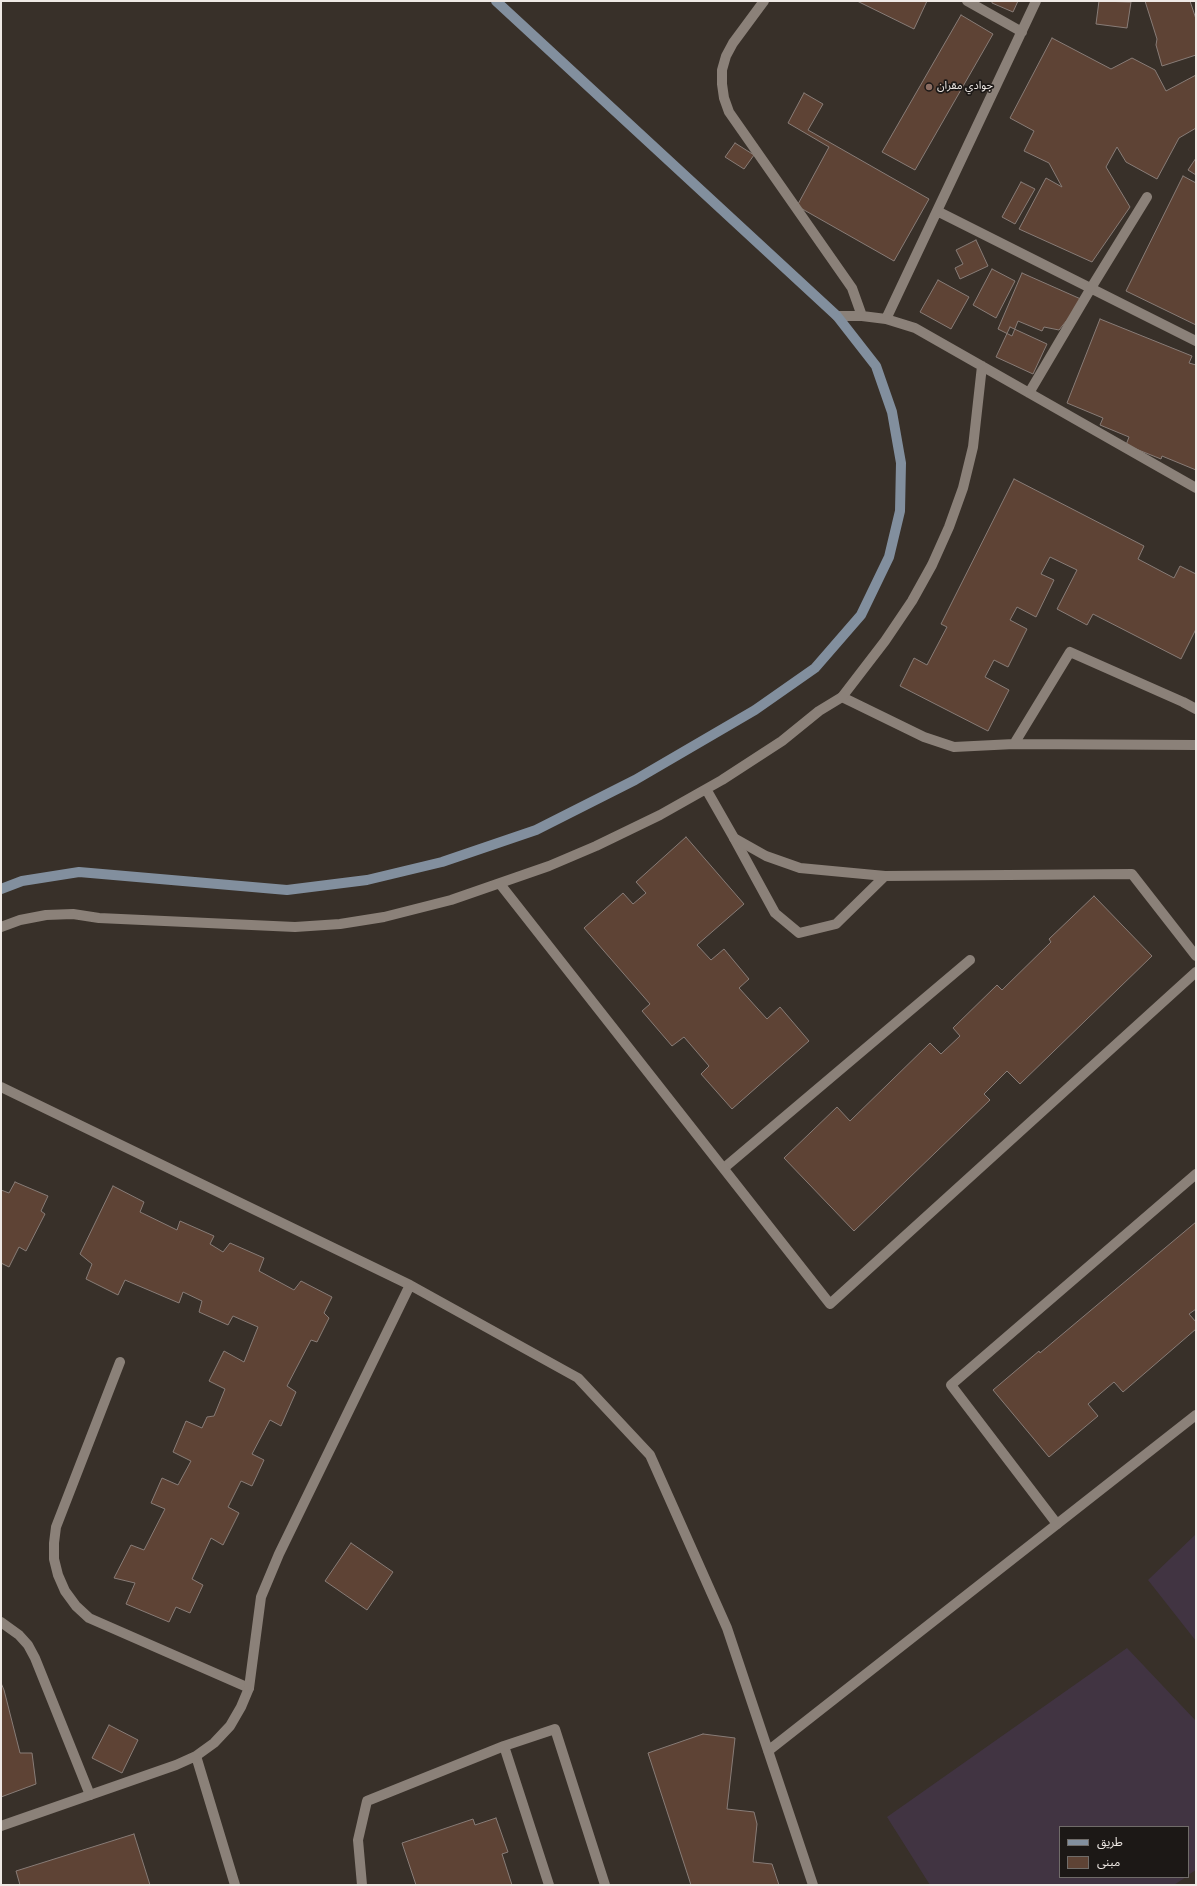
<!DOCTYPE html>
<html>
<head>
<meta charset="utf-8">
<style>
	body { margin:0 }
	#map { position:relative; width:1197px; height:1886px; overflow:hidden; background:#383029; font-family:Overpass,"Noto Sans Arabic",sans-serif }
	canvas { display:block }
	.frame { position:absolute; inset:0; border:2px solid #efe9e5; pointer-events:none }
	.legend { position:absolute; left:1059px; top:1826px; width:130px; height:52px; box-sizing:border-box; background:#1c1816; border:1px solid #706c69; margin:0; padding:5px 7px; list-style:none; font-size:12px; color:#efe9e5 }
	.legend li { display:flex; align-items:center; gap:8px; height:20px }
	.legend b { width:20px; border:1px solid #706c69 }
</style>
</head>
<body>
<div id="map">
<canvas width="1197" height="1886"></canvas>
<div class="frame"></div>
<ul class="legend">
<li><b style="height:5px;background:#828f9e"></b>طريق</li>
<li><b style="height:11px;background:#5e4335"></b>مبنى</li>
</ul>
</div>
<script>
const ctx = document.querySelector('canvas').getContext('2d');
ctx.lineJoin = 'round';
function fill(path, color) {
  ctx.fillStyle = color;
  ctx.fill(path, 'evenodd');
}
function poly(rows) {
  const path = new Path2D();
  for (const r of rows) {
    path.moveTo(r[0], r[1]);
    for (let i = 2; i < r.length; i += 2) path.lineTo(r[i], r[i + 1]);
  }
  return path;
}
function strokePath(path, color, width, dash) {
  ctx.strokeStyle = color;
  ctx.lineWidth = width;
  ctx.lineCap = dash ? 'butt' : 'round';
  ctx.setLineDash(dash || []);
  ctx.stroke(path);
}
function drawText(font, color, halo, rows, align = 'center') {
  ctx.font = font + ' Overpass,"Noto Sans Arabic",sans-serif';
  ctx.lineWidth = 3.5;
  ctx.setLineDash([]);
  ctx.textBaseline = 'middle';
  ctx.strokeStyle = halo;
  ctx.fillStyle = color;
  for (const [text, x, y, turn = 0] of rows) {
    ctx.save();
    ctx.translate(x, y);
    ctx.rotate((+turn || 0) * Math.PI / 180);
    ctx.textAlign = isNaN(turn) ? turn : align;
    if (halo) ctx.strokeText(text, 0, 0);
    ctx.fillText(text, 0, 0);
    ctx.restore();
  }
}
fill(poly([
	[1196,1534,1196,1641,1148,1580],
	[1127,1648,1196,1721,1196,1870,1188,1875,1188,1827,1060,1827,1060,1877,1186,1877,1174,1885,930,1885,887,1817]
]), '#413442');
const building = poly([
	[857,1,927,1,914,29,857,1],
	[992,1,1018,1,1013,12,992,3,992,1],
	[1099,1,1131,2,1127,28,1096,24,1099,1],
	[1145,1,1190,1,1196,19,1196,55,1162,66,1156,45,1157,39,1145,1],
	[961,15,993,34,915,170,882,152,961,15],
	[1052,38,1111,69,1132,58,1155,70,1166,91,1196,75,1196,128,1179,138,1157,179,1126,162,1117,147,1106,167,1130,207,1092,262,1019,229,1046,178,1062,187,1049,163,1024,151,1034,131,1010,118,1052,38],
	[804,93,823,104,808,130,929,199,894,261,797,206,829,147,788,123,804,93],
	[735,143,754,155,744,169,725,157,735,143],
	[1196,158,1196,175,1188,170,1196,158],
	[1183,176,1196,183,1196,325,1126,291,1183,176],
	[1021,182,1035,189,1015,224,1002,217,1021,182],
	[976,240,988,266,960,279,955,268,963,264,956,250,976,240],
	[992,269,1015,281,996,318,973,305,992,269],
	[1022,273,1083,300,1059,330,1044,327,1042,331,1018,321,1012,336,998,329,1022,273],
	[938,280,969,297,951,329,920,312,938,280],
	[1100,319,1192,356,1189,363,1196,365,1196,470,1162,456,1161,459,1126,445,1129,437,1100,425,1103,418,1067,403,1100,319],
	[1010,327,1047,344,1033,374,996,357,1010,327],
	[1014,479,1144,546,1138,559,1174,578,1180,566,1196,574,1196,629,1181,659,1093,614,1087,625,1057,609,1077,570,1050,557,1041,574,1054,580,1036,617,1017,607,1010,620,1027,629,1008,667,994,660,985,677,1009,690,988,731,900,686,914,658,927,665,947,627,941,624,1014,479],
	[686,837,744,904,697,945,711,960,724,949,749,979,739,988,767,1019,780,1007,809,1041,732,1109,701,1074,709,1066,684,1037,672,1046,642,1011,650,1004,584,928,623,893,633,904,646,893,636,882,686,837],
	[1094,896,1152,956,1020,1084,1007,1071,984,1094,990,1100,854,1231,784,1158,837,1107,850,1121,930,1043,941,1054,960,1036,953,1028,997,985,1002,990,1051,942,1049,939,1094,896],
	[15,1182,48,1196,41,1211,45,1214,26,1251,19,1247,9,1267,1,1263,1,1190,9,1193,15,1182],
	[113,1186,144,1202,140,1212,177,1230,180,1221,214,1236,210,1244,223,1252,230,1243,264,1258,259,1271,294,1290,301,1281,332,1297,324,1313,329,1318,317,1342,311,1340,287,1386,296,1392,281,1426,270,1420,252,1454,264,1460,252,1486,241,1481,228,1507,239,1513,223,1545,211,1538,192,1579,203,1585,190,1613,176,1607,169,1622,126,1604,135,1583,114,1578,131,1545,144,1550,165,1509,151,1503,162,1478,178,1485,191,1461,173,1452,186,1421,202,1428,207,1417,214,1416,225,1389,209,1381,224,1351,244,1362,258,1327,233,1316,228,1325,199,1312,202,1301,183,1292,179,1303,125,1280,118,1295,86,1279,92,1264,80,1254,113,1186],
	[1196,1222,1196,1309,1189,1314,1196,1322,1196,1329,1123,1392,1114,1382,1088,1404,1098,1416,1049,1457,993,1390,1039,1351,1040,1353,1196,1222],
	[351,1543,393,1572,367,1610,325,1581,351,1543],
	[1,1683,4,1690,20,1753,32,1753,36,1784,1,1797,1,1683],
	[109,1725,138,1740,122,1773,92,1758,109,1725],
	[703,1734,735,1738,727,1809,754,1812,757,1824,753,1862,772,1864,779,1885,691,1885,648,1753,703,1734],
	[496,1818,508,1852,502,1854,512,1885,416,1885,402,1843,473,1819,475,1825,496,1818],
	[134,1834,150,1885,20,1885,16,1871,134,1834]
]);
fill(building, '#5e4335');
strokePath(building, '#887c77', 1);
strokePath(poly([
	[842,697,924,737,954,747,1014,744,1196,745],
	[1014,744,1070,652,1183,702,1196,709],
	[734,838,775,913,799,933,836,924,885,876],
	[724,1168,970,960],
	[120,1362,56,1527,54,1543,54,1559,58,1575,65,1591,76,1606,89,1618,249,1688],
	[1057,1524,951,1385,1196,1174],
	[1,1622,19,1635,28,1645,35,1658,90,1795],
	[362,1885,358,1840,367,1801,504,1746],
	[549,1885,504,1746,555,1729,605,1885]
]), '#8b8179', 10);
strokePath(poly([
	[764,1,733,43,726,56,722,70,722,84,724,98,729,112,852,288,862,316],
	[967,1,1022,32],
	[937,211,1196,341],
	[837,316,862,316,886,319,915,328,1196,488],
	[886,319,1036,1],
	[1029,393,1091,288,1147,197],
	[706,789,734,838,766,856,800,868,885,876,1132,874,1196,956],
	[500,884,830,1304,1196,972],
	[1,927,20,920,46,915,73,914,99,918,295,927,340,924,384,917,451,900,549,866,596,846,660,815,722,780,782,741,819,711,842,697,885,641,912,601,932,565,949,527,963,488,973,447,982,366],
	[1,1087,410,1285,578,1378,650,1455,727,1628,813,1885],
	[768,1751,1196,1415],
	[196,1756,235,1885],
	[1,1826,176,1765,196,1756,214,1743,230,1726,241,1707,249,1688,261,1597,279,1554,410,1285]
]), '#8b8179', 10);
strokePath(poly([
	[1,889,22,881,79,872,287,890,367,880,442,862,536,830,635,780,755,710,815,668,861,615,889,557,900,511,901,463,892,412,876,366,837,316,496,1]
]), '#828f9e', 10);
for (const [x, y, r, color] of [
	[929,87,4,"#8d6e63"]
]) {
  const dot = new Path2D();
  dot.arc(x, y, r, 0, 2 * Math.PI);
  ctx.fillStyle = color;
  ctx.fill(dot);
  strokePath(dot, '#1c1816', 1.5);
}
drawText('11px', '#efe9e5', '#1c1816', [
	["جوادي مقران",937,87]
], 'left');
</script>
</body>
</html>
